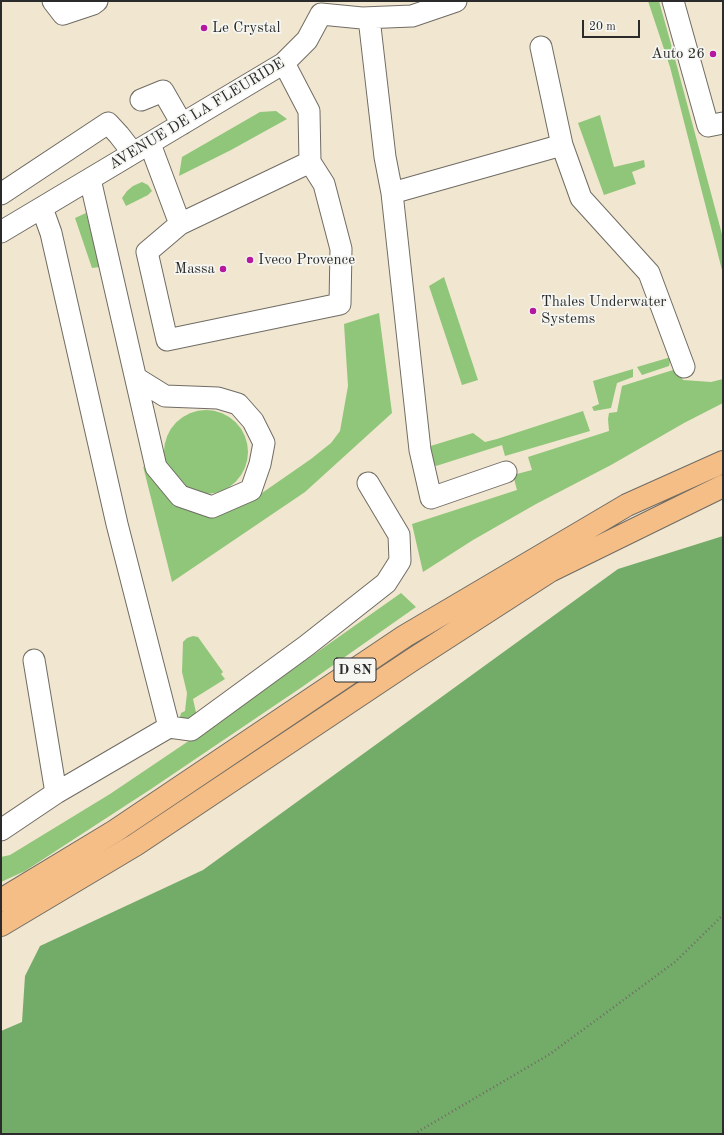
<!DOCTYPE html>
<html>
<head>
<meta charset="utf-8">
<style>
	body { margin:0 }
	#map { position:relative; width:724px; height:1135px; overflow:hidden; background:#f1e6cf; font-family:"Old Standard TT",serif }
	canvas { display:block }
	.frame { position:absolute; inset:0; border:2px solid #2b2b2b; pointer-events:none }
	.scale { position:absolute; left:582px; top:20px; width:58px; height:18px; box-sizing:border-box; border:2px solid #2b2b2b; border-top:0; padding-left:5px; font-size:12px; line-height:14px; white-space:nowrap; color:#2b2b2b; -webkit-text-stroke:3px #f6f6f2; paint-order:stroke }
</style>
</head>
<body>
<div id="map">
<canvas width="724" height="1135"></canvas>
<div class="frame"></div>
<div class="scale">20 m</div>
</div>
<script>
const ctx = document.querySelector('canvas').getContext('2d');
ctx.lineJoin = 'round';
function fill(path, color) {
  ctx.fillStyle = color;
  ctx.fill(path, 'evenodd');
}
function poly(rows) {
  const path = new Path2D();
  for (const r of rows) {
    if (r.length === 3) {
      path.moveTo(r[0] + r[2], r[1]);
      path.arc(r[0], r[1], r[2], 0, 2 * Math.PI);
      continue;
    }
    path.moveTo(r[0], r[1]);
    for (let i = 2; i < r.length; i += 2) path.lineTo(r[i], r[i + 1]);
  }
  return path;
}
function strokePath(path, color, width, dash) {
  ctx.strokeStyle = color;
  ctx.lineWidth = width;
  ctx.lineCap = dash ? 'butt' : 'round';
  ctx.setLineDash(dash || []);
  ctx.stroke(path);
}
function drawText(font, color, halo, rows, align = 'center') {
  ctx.font = font + ' "Old Standard TT",serif';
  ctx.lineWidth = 3.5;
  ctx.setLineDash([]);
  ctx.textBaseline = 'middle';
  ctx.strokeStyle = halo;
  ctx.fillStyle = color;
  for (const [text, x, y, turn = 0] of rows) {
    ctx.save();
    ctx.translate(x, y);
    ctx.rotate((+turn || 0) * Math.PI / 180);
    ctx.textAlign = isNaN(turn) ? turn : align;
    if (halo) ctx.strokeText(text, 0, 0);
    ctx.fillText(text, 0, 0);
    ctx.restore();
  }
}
fill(poly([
	[648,1,659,1,671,44,723,238,723,274,670,67],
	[276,111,287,119,231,150,179,176,182,157,260,112],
	[600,115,614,167,644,160,645,167,632,172,636,184,604,195,578,123],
	[142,182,148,185,152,191,148,195,126,206,122,198,127,191,133,186],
	[86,213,100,267,92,268,75,218],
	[444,277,478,380,462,385,429,286],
	[379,313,392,413,305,492,172,582,143,466,164,491,249,502,311,459,331,443,340,431,348,386,344,324],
	[671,357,669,366,642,375,637,367],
	[675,365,683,380,711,382,723,379,723,403,684,423,611,465,536,504,473,540,423,572,412,524,517,490,513,475,532,470,528,457,609,431,608,419,609,413,617,412,622,386,673,370],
	[633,369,633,377,617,383,611,408,594,411,592,407,599,404,593,381],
	[206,452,42],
	[583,411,590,431,505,456,502,445,436,466,425,458,424,448,473,433,485,442,497,439],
	[401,593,416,607,302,687,151,789,25,871,1,882,1,857,10,855,110,794,248,701],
	[193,636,198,637,223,672,221,674,225,679,193,699,197,717,190,720,183,720,180,717,181,713,185,711,187,693,182,672,183,642,187,638]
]), '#8fc679');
fill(poly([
	[723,536,723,1134,1,1134,1,1031,22,1022,25,976,40,946,203,870,618,569]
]), '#73ab69');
const minor = poly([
	[53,1,63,14,93,4,97,1],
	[673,1,708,126,723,123],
	[321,14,362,18,412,16,456,1],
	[369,18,385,157,392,193,562,145,581,198,649,273,684,367],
	[541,47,562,145],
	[284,63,309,111,310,162],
	[141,100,163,91,182,124],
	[150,144,180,224,310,162,324,184,341,249,340,304,167,340,147,252,180,224],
	[90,179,156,467,180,496,212,507,251,490,260,464,264,443,253,421,238,404,218,398,165,396,136,378],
	[392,193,420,450,431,498,506,472],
	[1,194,108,123,119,135,133,153],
	[1,232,284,63,307,40,321,14],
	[34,660,56,793],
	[169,727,191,730,306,646,386,583,400,561,399,535,368,483],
	[1,830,56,793,169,727,117,524,51,233,42,208]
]);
const major = poly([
	[1,900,115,831,405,636,627,505,723,462],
	[1,925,135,845,412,660,550,571,723,486]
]);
strokePath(minor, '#706c64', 23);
strokePath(major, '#706c64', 24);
strokePath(poly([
	[414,1134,550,1054,675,962,723,915]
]), '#706c64', 2.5, [1, 3]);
strokePath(minor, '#fff', 21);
strokePath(major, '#f5be86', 22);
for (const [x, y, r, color] of [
	[204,28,4,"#b5179e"],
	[713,54,4,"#b5179e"],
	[250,260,4,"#b5179e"],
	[223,269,4,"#b5179e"],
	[533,311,4,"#b5179e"]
]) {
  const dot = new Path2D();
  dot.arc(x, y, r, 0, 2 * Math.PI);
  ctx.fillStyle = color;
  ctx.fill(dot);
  strokePath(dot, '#f6f6f2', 1.5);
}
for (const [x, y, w] of [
	[355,670,42]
]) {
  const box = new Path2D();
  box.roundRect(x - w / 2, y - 12, w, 24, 3);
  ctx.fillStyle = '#f6f6f2';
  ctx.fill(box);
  strokePath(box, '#2b2b2b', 1);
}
drawText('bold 14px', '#2b2b2b', null, [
	["D 8N",355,670]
]);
drawText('15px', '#2b2b2b', '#f6f6f2', [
	["Le Crystal",212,28],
	["Auto 26",705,54,"right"],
	["Iveco Provence",258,260],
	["Massa",215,269,"right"],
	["Thales Underwater",541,302],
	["Systems",541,319]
], 'left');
drawText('15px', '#2b2b2b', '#f6f6f2', [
	["AVENUE DE LA FLEURIDE",197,114,-31]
]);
</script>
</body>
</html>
